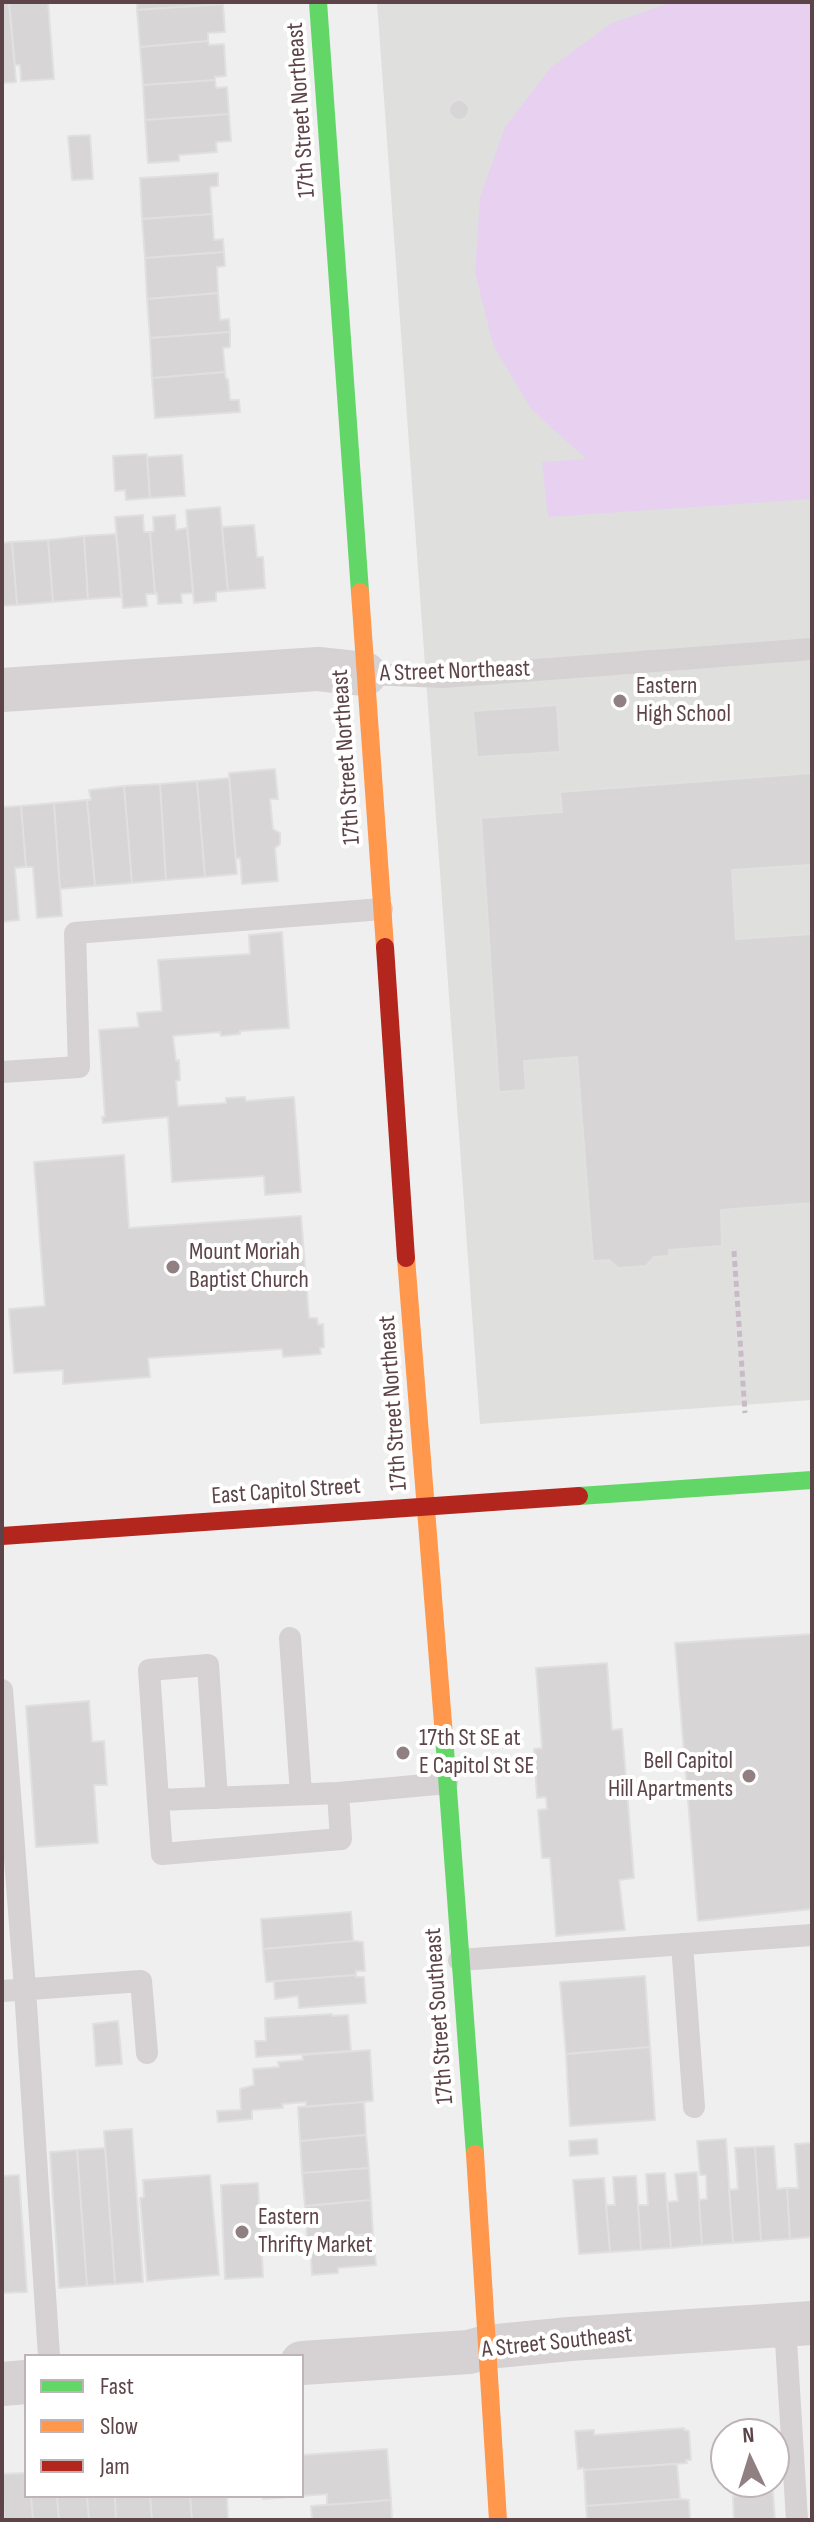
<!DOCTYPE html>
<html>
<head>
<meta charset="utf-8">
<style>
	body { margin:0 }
	#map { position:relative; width:814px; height:2522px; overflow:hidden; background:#eeefee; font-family:"Sofia Sans Condensed",sans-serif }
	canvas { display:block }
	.frame { position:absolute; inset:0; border:4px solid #5d4448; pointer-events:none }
	.legend { position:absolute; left:24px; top:2354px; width:280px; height:144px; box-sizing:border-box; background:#fff; border:2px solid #beb4b6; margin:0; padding:10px 14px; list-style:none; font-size:24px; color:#5d4448 }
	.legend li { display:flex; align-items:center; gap:16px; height:40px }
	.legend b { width:40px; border:2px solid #beb4b6 }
	.north { position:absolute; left:710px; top:2418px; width:80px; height:80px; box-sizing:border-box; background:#fff; border:2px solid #beb4b6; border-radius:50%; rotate:356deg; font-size:22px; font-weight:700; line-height:32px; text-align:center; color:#5d4448 }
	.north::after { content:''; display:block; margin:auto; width:28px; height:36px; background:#908082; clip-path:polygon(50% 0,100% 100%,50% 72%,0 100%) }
</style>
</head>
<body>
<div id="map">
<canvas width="814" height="2522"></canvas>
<div class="frame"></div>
<ul class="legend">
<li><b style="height:10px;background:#63d668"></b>Fast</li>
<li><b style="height:10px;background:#ff974d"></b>Slow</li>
<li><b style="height:10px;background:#b3261e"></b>Jam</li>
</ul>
<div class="north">N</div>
</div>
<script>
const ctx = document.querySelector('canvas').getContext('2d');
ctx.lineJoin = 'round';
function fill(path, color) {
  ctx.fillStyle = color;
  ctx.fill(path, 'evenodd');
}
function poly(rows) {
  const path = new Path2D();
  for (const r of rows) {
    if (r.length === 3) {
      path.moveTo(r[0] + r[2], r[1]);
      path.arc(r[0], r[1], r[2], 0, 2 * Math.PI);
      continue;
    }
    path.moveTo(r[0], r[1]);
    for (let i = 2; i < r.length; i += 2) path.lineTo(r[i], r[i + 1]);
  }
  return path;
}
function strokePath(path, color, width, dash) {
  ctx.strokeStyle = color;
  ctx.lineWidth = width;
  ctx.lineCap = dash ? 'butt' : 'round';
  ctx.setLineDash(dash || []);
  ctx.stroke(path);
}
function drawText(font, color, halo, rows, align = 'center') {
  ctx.font = font + ' "Sofia Sans Condensed",sans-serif';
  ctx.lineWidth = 8;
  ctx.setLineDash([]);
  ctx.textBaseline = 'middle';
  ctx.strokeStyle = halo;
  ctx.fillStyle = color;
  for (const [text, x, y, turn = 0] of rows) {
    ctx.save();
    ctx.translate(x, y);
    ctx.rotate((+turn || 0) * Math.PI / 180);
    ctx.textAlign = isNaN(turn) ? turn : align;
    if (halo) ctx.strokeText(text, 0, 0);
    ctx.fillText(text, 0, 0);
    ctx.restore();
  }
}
fill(poly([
	[377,2,812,2,812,1400,480,1424]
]), '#dfe0de');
fill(poly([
	[672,2,812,2,812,499,548,517,542,462,586,459,531,409,493,345,475,272,480,197,505,127,551,67,612,23]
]), '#e8d0f1');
const building = poly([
	[2,2,9,2,16,82,2,83,2,2],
	[9,2,48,2,54,79,21,81,20,65,15,65,9,2],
	[137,2,223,2,223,4,137,10,137,2],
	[223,4,225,32,208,33,208,41,140,47,137,10,223,4],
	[208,41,209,45,224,44,226,76,215,77,215,80,143,85,140,47,208,41],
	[215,80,216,88,227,87,229,114,145,120,143,85,215,80],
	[459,110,10],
	[229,114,231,141,216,142,217,152,179,155,179,161,148,163,145,120,229,114],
	[90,135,93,179,72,180,68,136,90,135],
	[218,173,218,186,210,187,212,214,142,219,140,178,218,173],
	[212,214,214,240,223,239,224,252,145,258,142,219,212,214],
	[224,252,225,266,217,267,218,293,147,299,145,258,224,252],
	[218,293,220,320,229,319,230,332,150,338,147,299,218,293],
	[230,332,230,347,223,348,225,372,152,378,150,338,230,332],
	[225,372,226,379,228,379,230,400,239,400,240,412,155,418,152,378,225,372],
	[147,454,150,498,126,500,125,490,115,491,113,456,147,454],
	[182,455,185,496,150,498,147,457,182,455],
	[220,507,228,591,216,592,216,601,194,603,186,510,220,507],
	[143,515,144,532,150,532,155,594,146,594,147,606,123,608,115,517,143,515],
	[175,515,176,530,187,528,193,593,181,594,182,603,158,604,157,593,155,594,150,532,154,531,153,517,175,515],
	[254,525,257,557,263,557,265,588,228,591,222,527,254,525],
	[116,534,121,597,88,599,84,536,116,534],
	[84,536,88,599,53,602,48,540,84,536],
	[48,540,53,602,17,605,12,542,48,540],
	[12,542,17,605,2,606,2,543,12,542],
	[557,705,560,752,477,757,473,711,557,705],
	[275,769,278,799,270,799,273,829,280,833,280,844,275,848,278,881,242,884,240,858,236,859,229,773,275,769],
	[812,773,812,907,809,865,732,870,736,939,812,934,812,1203,721,1210,722,1246,669,1250,669,1256,654,1257,646,1266,618,1268,609,1260,593,1261,577,1057,524,1061,526,1090,499,1092,481,818,562,812,560,792,812,773],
	[229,778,237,874,205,877,197,781,229,778],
	[197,781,205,877,166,880,160,784,197,781],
	[160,784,166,880,132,883,124,786,160,784],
	[124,786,132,883,95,886,87,800,91,800,89,790,124,786],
	[87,800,95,886,60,889,54,803,87,800],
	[54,803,62,916,37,918,33,867,26,867,21,806,54,803],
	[21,806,26,867,15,868,19,920,2,922,2,807,21,806],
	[282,932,289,1028,240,1031,240,1034,221,1036,220,1032,173,1036,176,1061,179,1060,180,1080,176,1081,178,1106,226,1103,226,1098,245,1097,246,1101,294,1097,301,1192,265,1195,264,1176,172,1182,168,1117,103,1123,102,1117,105,1117,99,1030,139,1027,137,1013,162,1011,158,960,250,954,249,935,282,932],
	[124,1155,129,1228,301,1216,309,1318,317,1318,318,1325,323,1324,324,1347,320,1348,321,1354,283,1357,282,1349,148,1358,150,1377,63,1384,63,1370,14,1373,9,1309,45,1306,34,1162,124,1155],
	[812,1634,812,1909,698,1921,675,1643,812,1634],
	[607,1663,612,1730,622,1729,634,1878,619,1880,625,1930,556,1936,550,1858,542,1858,538,1810,547,1809,546,1797,537,1798,534,1749,542,1748,536,1668,607,1663],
	[89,1701,92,1742,104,1741,107,1785,94,1785,98,1843,36,1847,26,1706,89,1701],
	[351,1912,353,1941,263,1949,261,1919,351,1912],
	[353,1941,363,1942,365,1971,356,1971,356,1975,266,1982,263,1949,353,1941],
	[356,1975,356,1977,364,1977,366,2003,299,2008,298,1996,275,1999,274,1981,356,1975],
	[645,1976,650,2047,566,2054,560,1982,645,1976],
	[332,2014,332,2016,348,2015,351,2051,256,2057,255,2041,266,2041,265,2018,332,2014],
	[118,2021,122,2064,96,2066,93,2024,118,2021],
	[650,2047,655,2120,570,2126,566,2054,650,2047],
	[370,2050,373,2101,306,2107,306,2102,282,2104,283,2108,252,2110,252,2119,218,2122,217,2111,241,2110,240,2089,254,2085,253,2069,279,2067,278,2062,303,2060,302,2055,370,2050],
	[364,2102,366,2135,300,2141,298,2107,364,2102],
	[132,2129,143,2282,115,2284,104,2131,132,2129],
	[366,2135,369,2168,302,2173,300,2141,366,2135],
	[597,2139,598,2154,570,2156,569,2141,597,2139],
	[726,2139,733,2243,702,2245,699,2200,707,2199,706,2175,700,2175,697,2141,726,2139],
	[812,2143,812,2237,790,2239,787,2188,798,2188,795,2144,812,2143],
	[774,2146,777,2189,787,2188,790,2239,761,2241,755,2147,774,2146],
	[755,2147,761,2241,733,2243,729,2190,738,2189,735,2148,755,2147],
	[105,2148,115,2284,87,2286,77,2150,105,2148],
	[77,2150,87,2286,59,2288,50,2152,77,2150],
	[369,2168,371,2200,305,2206,302,2173,369,2168],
	[697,2172,702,2245,671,2248,667,2202,678,2201,675,2174,697,2172],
	[665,2173,671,2248,641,2250,638,2205,648,2205,646,2174,665,2173],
	[19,2175,27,2292,2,2293,2,2176,19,2175],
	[210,2175,219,2275,147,2281,140,2198,144,2197,143,2180,210,2175],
	[636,2176,641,2250,610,2252,606,2205,615,2205,613,2177,636,2176],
	[604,2178,610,2252,579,2254,573,2180,604,2178],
	[258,2183,263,2277,225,2279,221,2185,258,2183],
	[371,2200,373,2234,307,2238,305,2206,371,2200],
	[373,2234,376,2265,338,2268,338,2273,312,2275,310,2241,307,2241,307,2238,373,2234],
	[684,2428,684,2430,689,2431,691,2460,686,2460,687,2463,584,2470,583,2468,578,2469,575,2431,594,2430,594,2435,684,2428],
	[387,2449,391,2500,327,2505,327,2494,263,2499,263,2496,302,2496,302,2455,387,2449],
	[677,2464,680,2499,586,2506,584,2470,677,2464],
	[26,2473,26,2496,31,2496,33,2520,4,2520,2,2474,26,2473],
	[773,2492,775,2520,734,2520,733,2496,773,2492],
	[31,2496,57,2496,59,2520,33,2520,31,2496],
	[57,2496,87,2496,89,2520,59,2520,57,2496],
	[87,2496,115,2496,116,2520,89,2520,87,2496],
	[115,2496,150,2496,152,2520,116,2520,115,2496],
	[150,2496,190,2496,192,2520,152,2520,150,2496],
	[190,2496,227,2496,228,2520,192,2520,190,2496],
	[680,2499,689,2500,690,2520,587,2520,586,2506,680,2499],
	[391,2500,392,2520,312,2520,311,2506,391,2500]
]);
fill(building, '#d7d5d5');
strokePath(building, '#e1e0e0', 2);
strokePath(poly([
	[734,1251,745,1413]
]), '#c9bac8', 5, [6, 4]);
strokePath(poly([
	[365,674,444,677,812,649],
	[2,1072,79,1067,75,933,382,909],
	[290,1638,301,1794],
	[2,1690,25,1989,49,2356],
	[338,1793,341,1839,162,1854,158,1800,338,1793,447,1783],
	[158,1800,149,1670,208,1665,217,1798],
	[682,1944,694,2107],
	[459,1960,812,1935],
	[2,1991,141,1981,147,2053],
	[785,2325,797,2520]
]), '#d6d1d2', 22);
strokePath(poly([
	[2,690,318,669,365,674],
	[302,2363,469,2352,487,2347,570,2339,812,2323],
	[2,2384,26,2382]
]), '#d6d1d2', 44);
strokePath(poly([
	[318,2,360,592],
	[579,1496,812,1480],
	[444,1736,475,2154]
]), '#63d668', 18);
strokePath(poly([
	[360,592,385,947],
	[406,1258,444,1736],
	[475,2154,498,2520]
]), '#ff974d', 18);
strokePath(poly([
	[385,947,406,1258],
	[2,1536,579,1496]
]), '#b3261e', 18);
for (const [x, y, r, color] of [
	[620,701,8,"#908082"],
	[173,1267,8,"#908082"],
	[403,1753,8,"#908082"],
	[749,1776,8,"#908082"],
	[242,2232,8,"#908082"]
]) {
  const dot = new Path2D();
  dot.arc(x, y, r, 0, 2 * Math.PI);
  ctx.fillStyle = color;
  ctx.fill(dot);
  strokePath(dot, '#fff', 3);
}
drawText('24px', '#5d4448', '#fff', [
	["17th Street Northeast",302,110,-94],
	["A Street Northeast",455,672,-2],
	["17th Street Northeast",347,757,-94],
	["17th Street Northeast",394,1403,-94],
	["East Capitol Street",286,1492,-4],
	["17th Street Southeast",440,2016,-94],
	["A Street Southeast",557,2343,-6]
]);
drawText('24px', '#5d4448', '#fff', [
	["Eastern",636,687],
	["High School",636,715],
	["Mount Moriah",189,1253],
	["Baptist Church",189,1281],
	["17th St SE at",419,1739],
	["E Capitol St SE",419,1767],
	["Bell Capitol",733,1762,"right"],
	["Hill Apartments",733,1790,"right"],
	["Eastern",258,2218],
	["Thrifty Market",258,2246]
], 'left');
</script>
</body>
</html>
